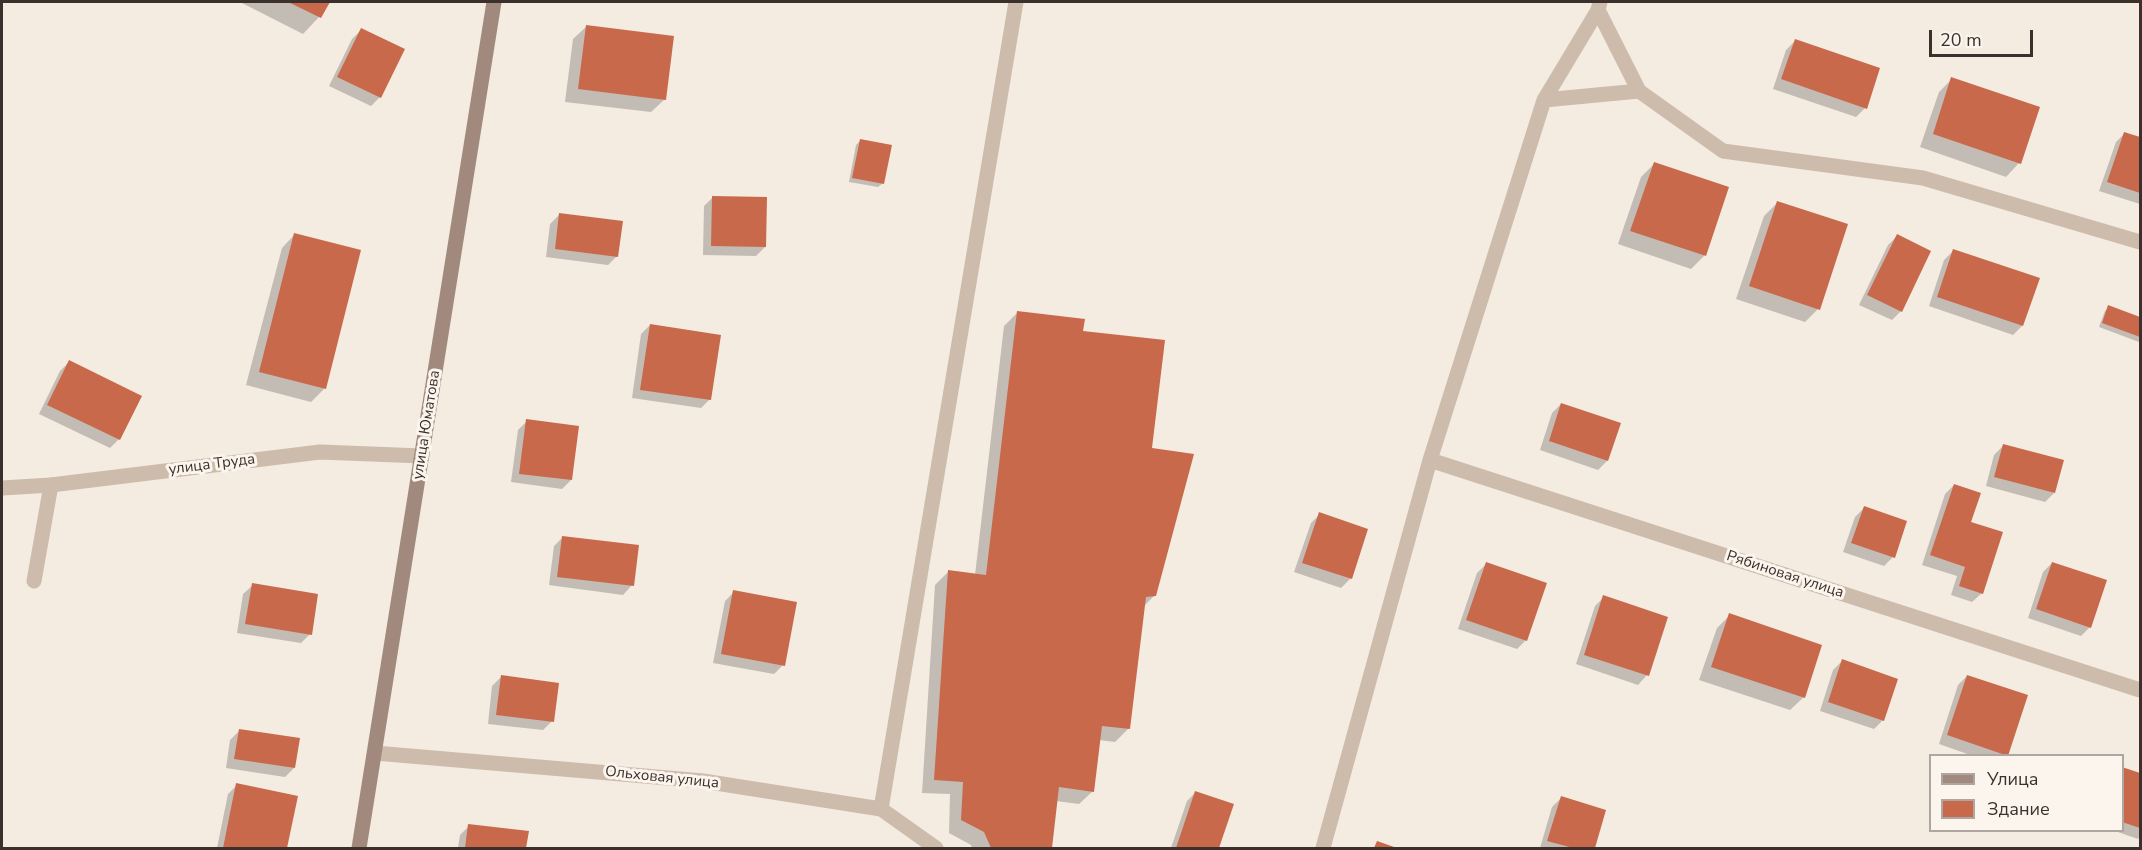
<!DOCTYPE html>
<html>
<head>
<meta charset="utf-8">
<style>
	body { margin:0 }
	#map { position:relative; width:2142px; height:850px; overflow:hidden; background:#f4ebe1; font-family:"Nunito Sans",sans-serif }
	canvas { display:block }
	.frame { position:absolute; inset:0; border:3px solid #3b302b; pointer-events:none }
	.legend { position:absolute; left:1929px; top:754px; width:195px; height:78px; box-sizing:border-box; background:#fbf5ee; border:2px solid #aea6a0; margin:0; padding:8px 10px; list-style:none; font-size:18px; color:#3b302b }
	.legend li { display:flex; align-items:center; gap:12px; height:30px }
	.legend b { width:30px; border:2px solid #aea6a0 }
	.scale { position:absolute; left:1929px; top:30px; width:104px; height:27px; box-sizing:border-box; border:3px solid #3b302b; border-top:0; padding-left:8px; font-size:18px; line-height:21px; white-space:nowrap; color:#3b302b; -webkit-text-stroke:4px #fbf5ee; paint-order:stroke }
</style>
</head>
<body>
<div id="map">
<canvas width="2142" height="850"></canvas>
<div class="frame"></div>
<ul class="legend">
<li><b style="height:8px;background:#a18a7d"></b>Улица</li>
<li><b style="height:16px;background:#c8694b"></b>Здание</li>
</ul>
<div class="scale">20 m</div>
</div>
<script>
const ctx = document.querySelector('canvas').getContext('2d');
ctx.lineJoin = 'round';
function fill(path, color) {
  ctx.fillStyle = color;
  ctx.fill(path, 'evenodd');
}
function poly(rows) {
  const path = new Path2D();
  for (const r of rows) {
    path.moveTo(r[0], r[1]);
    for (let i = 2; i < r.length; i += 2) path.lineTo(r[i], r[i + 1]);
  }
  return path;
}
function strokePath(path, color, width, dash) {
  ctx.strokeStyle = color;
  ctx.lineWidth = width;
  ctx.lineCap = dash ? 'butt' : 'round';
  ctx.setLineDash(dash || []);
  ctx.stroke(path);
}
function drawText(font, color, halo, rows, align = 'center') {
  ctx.font = font + ' "Nunito Sans",sans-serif';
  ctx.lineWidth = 6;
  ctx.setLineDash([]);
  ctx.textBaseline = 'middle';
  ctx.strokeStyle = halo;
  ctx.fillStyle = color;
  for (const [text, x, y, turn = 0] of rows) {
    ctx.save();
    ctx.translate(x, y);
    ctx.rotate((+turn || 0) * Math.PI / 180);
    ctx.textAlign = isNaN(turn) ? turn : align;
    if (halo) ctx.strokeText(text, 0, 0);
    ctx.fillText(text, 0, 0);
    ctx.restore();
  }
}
fill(poly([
	[240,2,329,2,319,17,303,34],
	[587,26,665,99,651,112,565,102,573,39],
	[361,30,380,97,371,106,329,86,352,39],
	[1795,41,1865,108,1856,117,1773,89,1786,50],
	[1952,79,2038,108,2019,163,2006,177,1920,147,1939,92],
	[2125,133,2140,139,2140,204,2099,191,2116,142],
	[861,140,883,183,878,187,849,182,856,145],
	[1654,164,1727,188,1704,256,1691,269,1618,244,1641,177],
	[713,197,765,247,756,256,703,255,704,206],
	[1778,202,1818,309,1805,322,1736,299,1764,216],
	[559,215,617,256,608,265,546,257,550,224],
	[295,234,360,251,324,389,311,402,246,385,282,248],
	[1897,236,1901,311,1892,320,1859,305,1888,245],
	[1953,251,2038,279,2022,326,2013,335,1929,306,1944,260],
	[2109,307,2140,319,2139,342,2099,327,2105,311],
	[1017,313,1081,332,1150,450,1155,595,1143,607,1128,729,1115,742,1099,740,1093,791,1079,804,1056,801,1051,848,972,848,971,845,949,833,950,794,922,793,935,585,948,572,975,575,1004,326],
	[650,325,710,399,701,408,632,398,641,334],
	[69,362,119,439,110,448,39,414,60,371],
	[1561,404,1607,461,1598,470,1540,450,1552,413],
	[527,421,571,480,562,489,511,482,518,430],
	[2003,446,2054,493,2045,502,1986,486,1994,455],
	[1954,485,1969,523,1982,593,1972,602,1951,595,1957,576,1922,565,1945,494],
	[1864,508,1893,557,1884,566,1843,552,1855,517],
	[1320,514,1367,530,1350,579,1341,588,1294,572,1311,523],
	[563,537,632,585,623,595,549,585,554,546],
	[2052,563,2090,627,2081,636,2028,618,2043,572],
	[1486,564,1526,640,1517,649,1458,629,1477,573],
	[253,585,310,634,301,643,237,633,243,594],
	[734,592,783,665,774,674,713,663,725,601],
	[1604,597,1666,618,1647,675,1638,685,1576,664,1595,606],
	[1730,615,1804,697,1790,710,1699,680,1717,628],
	[1842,661,1883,720,1874,729,1820,711,1833,670],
	[1967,676,2006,755,2006,756,1973,756,1939,744,1958,685],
	[501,677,552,721,543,730,488,724,492,686],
	[239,731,294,768,285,777,226,768,230,740],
	[2122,768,2140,774,2140,837,2138,839,2112,830,2122,830],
	[237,785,297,797,286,848,217,848,228,794],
	[1196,792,1232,805,1217,848,1171,848,1187,801],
	[1561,798,1604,811,1594,848,1540,848,1552,807],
	[469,826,527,833,525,848,458,848,460,835]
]), '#0003');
fill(poly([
	[288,2,330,2,321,18],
	[586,25,674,36,666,100,578,89],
	[361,28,405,49,381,98,337,77],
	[1795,39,1880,68,1867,109,1781,79],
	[1951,77,2040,107,2021,164,1933,134],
	[2124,132,2140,137,2140,193,2107,182],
	[860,139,892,145,884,184,852,178],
	[1654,162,1729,187,1706,256,1630,231],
	[712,196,767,197,766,247,711,246],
	[1777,201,1848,224,1820,310,1749,286],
	[559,213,623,221,618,257,555,249],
	[294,233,361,250,326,389,259,372],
	[1897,234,1931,251,1902,312,1867,295],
	[1953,249,2040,278,2023,326,1937,297],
	[2108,305,2140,317,2140,337,2102,323],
	[1017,311,1085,319,1083,331,1165,340,1152,448,1194,454,1156,596,1146,597,1130,729,1102,726,1094,792,1059,787,1052,848,991,848,984,832,961,820,963,782,934,780,948,570,986,575],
	[650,324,721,335,711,400,640,390],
	[69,360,142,396,120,440,47,405],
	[1561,403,1621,423,1608,461,1549,441],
	[526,419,579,426,572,480,519,474],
	[2003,444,2064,460,2055,493,1994,477],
	[1954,484,1981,493,1971,522,2003,532,1983,594,1959,586,1965,567,1930,555],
	[1864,506,1907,521,1895,558,1851,543],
	[1319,512,1368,529,1352,579,1302,563],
	[562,536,639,545,634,586,557,577],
	[1486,562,1547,583,1527,641,1466,620],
	[2052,562,2107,580,2091,628,2036,609],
	[252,583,318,594,312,635,245,624],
	[733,590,797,602,785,666,721,654],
	[1603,595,1668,617,1649,676,1584,655],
	[1729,613,1822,645,1805,698,1711,667],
	[1842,659,1898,679,1884,721,1828,702],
	[501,675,559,683,554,722,496,715],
	[1967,675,2028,695,2008,756,1947,735],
	[239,729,300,738,295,768,234,759],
	[2122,767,2140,773,2140,828,2122,822],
	[236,783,298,796,287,848,223,848],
	[1195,791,1234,804,1219,848,1176,848],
	[1561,796,1606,810,1595,848,1573,848,1547,841],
	[468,824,529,831,526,848,465,848],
	[1377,841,1397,848,1374,848]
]), '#c8694b');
strokePath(poly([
	[34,581,51,485],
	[881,809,1016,2]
]), '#cdbbac', 15);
strokePath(poly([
	[1639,91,1723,151,1923,178,2140,242],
	[1544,100,1598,10],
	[1430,460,2140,690],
	[2,488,51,485,320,452,422,456],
	[375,753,703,781,881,809,936,848],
	[1323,848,1430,460,1544,100,1639,91,1598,10,1600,2]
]), '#cdbbac', 15);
strokePath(poly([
	[359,848,494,2]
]), '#a18a7d', 15);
drawText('15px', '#3b302b', '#fbf5ee', [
	["улица Юматова",427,425,-81],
	["улица Труда",212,465,-7],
	["Рябиновая улица",1785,575,18],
	["Ольховая улица",662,778,6]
]);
</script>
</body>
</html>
